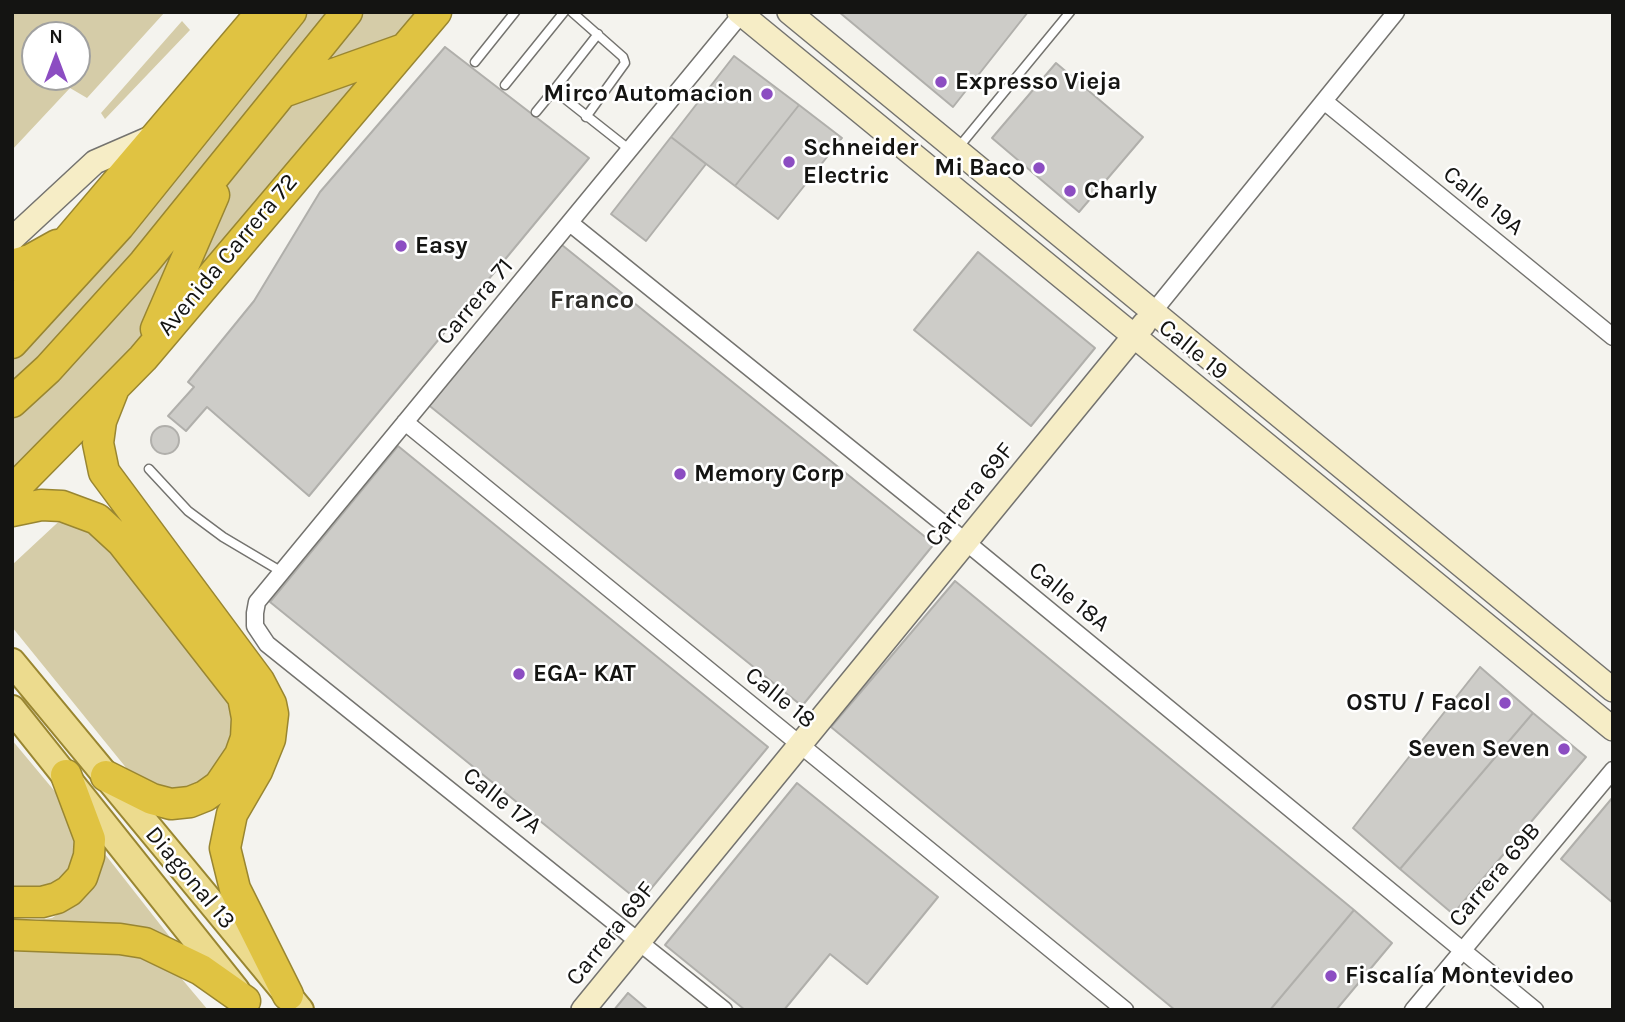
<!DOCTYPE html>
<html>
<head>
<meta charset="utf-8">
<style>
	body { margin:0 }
	#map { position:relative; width:1625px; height:1022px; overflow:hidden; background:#f4f3ee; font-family:Karla,sans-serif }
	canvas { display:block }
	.frame { position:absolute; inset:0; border:14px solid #141412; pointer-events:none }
	.north { position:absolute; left:21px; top:21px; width:70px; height:70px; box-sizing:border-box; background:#fff; border:2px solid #a1a1a0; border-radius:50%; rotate:0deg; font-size:19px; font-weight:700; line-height:28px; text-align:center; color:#141412 }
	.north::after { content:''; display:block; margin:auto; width:24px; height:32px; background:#8c4dc2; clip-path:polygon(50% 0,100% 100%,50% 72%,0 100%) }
</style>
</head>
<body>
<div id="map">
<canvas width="1625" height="1022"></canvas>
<div class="frame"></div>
<div class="north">N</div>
</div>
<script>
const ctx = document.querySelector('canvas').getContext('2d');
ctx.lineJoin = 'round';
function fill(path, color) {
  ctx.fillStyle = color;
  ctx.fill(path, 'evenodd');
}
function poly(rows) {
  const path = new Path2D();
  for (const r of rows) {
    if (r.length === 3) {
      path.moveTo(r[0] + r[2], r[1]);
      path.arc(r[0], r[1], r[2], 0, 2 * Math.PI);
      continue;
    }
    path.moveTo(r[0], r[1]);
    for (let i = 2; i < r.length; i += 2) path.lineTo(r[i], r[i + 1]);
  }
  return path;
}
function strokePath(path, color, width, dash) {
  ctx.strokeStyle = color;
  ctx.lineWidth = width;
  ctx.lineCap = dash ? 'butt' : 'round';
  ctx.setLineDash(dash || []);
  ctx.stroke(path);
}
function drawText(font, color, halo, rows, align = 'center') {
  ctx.font = font + ' Karla,sans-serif';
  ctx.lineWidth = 5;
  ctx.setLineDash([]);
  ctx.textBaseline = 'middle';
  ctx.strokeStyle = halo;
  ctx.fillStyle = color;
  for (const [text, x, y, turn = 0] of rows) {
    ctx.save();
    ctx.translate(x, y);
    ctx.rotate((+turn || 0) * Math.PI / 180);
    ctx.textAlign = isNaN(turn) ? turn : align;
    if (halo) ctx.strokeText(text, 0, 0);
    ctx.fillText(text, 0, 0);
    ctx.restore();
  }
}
fill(poly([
	[12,12,165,12,87,98,70,88,12,150],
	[35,35,77,35,77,77,35,77],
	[304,12,340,12,203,178,12,389,12,355],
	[358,12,416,12,391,41,316,61],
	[182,21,190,30,105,119,101,113],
	[369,68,189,284,233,163,293,100],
	[196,212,135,351,12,474,12,416],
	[69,512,87,519,228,692,236,732,218,774,181,791,136,780,12,627,12,565],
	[12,740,72,812,81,835,72,873,55,891,12,894],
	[97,844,177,946,12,925,12,919,29,921,52,918,78,901],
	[12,945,143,956,176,972,208,1010,12,1010]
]), '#d5cca8');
const building = poly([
	[839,12,1028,12,953,107,839,12],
	[445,47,589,158,309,496,207,407,186,431,168,416,194,387,188,382,254,301,320,192,445,47],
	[734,56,799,105,735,186,671,137,734,56],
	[1056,63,1143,137,1079,212,992,138,1056,63],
	[799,105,842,138,778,219,735,186,799,105],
	[671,137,706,164,646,241,611,214,671,137],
	[557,241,934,544,802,706,426,403,557,241],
	[978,252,1095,348,1031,426,914,330,978,252],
	[165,440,14],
	[398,446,768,747,640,902,270,602,398,446],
	[955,581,1354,910,1270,1010,1175,1010,831,727,955,581],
	[1480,667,1533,713,1400,869,1353,828,1480,667],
	[1533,713,1586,757,1453,914,1400,869,1533,713],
	[797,783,938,897,867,984,830,954,784,1010,745,1010,665,945,797,783],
	[1613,797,1613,903,1561,859,1613,797],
	[1354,910,1392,943,1336,1010,1270,1010,1354,910],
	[628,993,648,1010,614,1010,628,993]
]);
fill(building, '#cdccc8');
strokePath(building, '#b0afab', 2);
const lane = poly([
	[572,12,623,57,625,63,586,117],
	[598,34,554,90,630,150],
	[475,62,515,12],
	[505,85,564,12],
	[536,112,554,90],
	[958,148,1070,12],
	[149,469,188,511,223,537,282,572]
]);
const street = poly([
	[1324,101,1613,337],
	[570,223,966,542,1535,1010],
	[1153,312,1396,12],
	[405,422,1125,1010],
	[724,1010,267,644,255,626,255,613,257,602,743,12],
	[1413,1010,1613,770]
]);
const secondary = poly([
	[739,12,1613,729],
	[789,12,1613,690],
	[12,239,95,162,155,136],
	[583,1010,1144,324]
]);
const primary = poly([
	[12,662,300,1010],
	[12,709,236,990]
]);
const highway = poly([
	[283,92,401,50],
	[12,265,30,260,57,245],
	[12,306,262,12],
	[156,329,214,195],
	[12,343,119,226,291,12],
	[114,388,101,421,98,443,104,472,259,681,271,704,273,714,270,739,257,771,232,814,225,848,235,889,288,995],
	[12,402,48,369,144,263,347,12],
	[12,491,143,358,436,12],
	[12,511,41,505,62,506,97,519,122,542,243,697,247,718,246,738,240,755,219,786,205,796,190,802,171,804,152,799,106,776],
	[12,902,42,902,57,898,69,891,82,877,89,856,90,839,66,775],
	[12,935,120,939,145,943,201,970,245,1001]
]);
strokePath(lane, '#74736f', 11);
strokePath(street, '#74736f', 19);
strokePath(secondary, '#74736f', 26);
strokePath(primary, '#998631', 30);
strokePath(highway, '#998631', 33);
strokePath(lane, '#fff', 8);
strokePath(street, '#fff', 16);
strokePath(secondary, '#f6edc6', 23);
strokePath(primary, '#ecdb8e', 26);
strokePath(highway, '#e0c342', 30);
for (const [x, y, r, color] of [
	[941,82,7,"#8c4dc2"],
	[767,94,7,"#8c4dc2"],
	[789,162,7,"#8c4dc2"],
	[1039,168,7,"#8c4dc2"],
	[1070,191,7,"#8c4dc2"],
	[401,246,7,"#8c4dc2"],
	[680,474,7,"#8c4dc2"],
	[519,674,7,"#8c4dc2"],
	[1505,703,7,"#8c4dc2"],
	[1564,749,7,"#8c4dc2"],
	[1331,976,7,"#8c4dc2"]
]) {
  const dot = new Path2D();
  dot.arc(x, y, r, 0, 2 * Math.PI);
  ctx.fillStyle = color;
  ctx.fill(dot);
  strokePath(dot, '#fff', 2.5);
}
drawText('bold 24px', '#141412', '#fff', [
	["Expresso Vieja",955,82],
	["Mirco Automacion",753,94,"right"],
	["Schneider",803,148],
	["Electric",803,176],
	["Mi Baco",1025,168,"right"],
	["Charly",1084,191],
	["Easy",415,246],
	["Memory Corp",694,474],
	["EGA- KAT",533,674],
	["OSTU / Facol",1491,703,"right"],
	["Seven Seven",1550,749,"right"],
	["Fiscalía Montevideo",1345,976]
], 'left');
drawText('24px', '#141412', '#fff', [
	["Calle 19A",1483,201,39],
	["Avenida Carrera 72",228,255,-50],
	["Carrera 71",475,302,-50],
	["Calle 19",1193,350,39],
	["Carrera 69F",970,495,-51],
	["Calle 18A",1069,597,39],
	["Calle 18",780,698,39],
	["Calle 17A",502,801,38],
	["Carrera 69B",1495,875,-50],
	["Diagonal 13",190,878,50],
	["Carrera 69F",611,934,-51]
]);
drawText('bold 26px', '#2d2c28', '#fff', [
	["Franco",592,301]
]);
</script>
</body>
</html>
